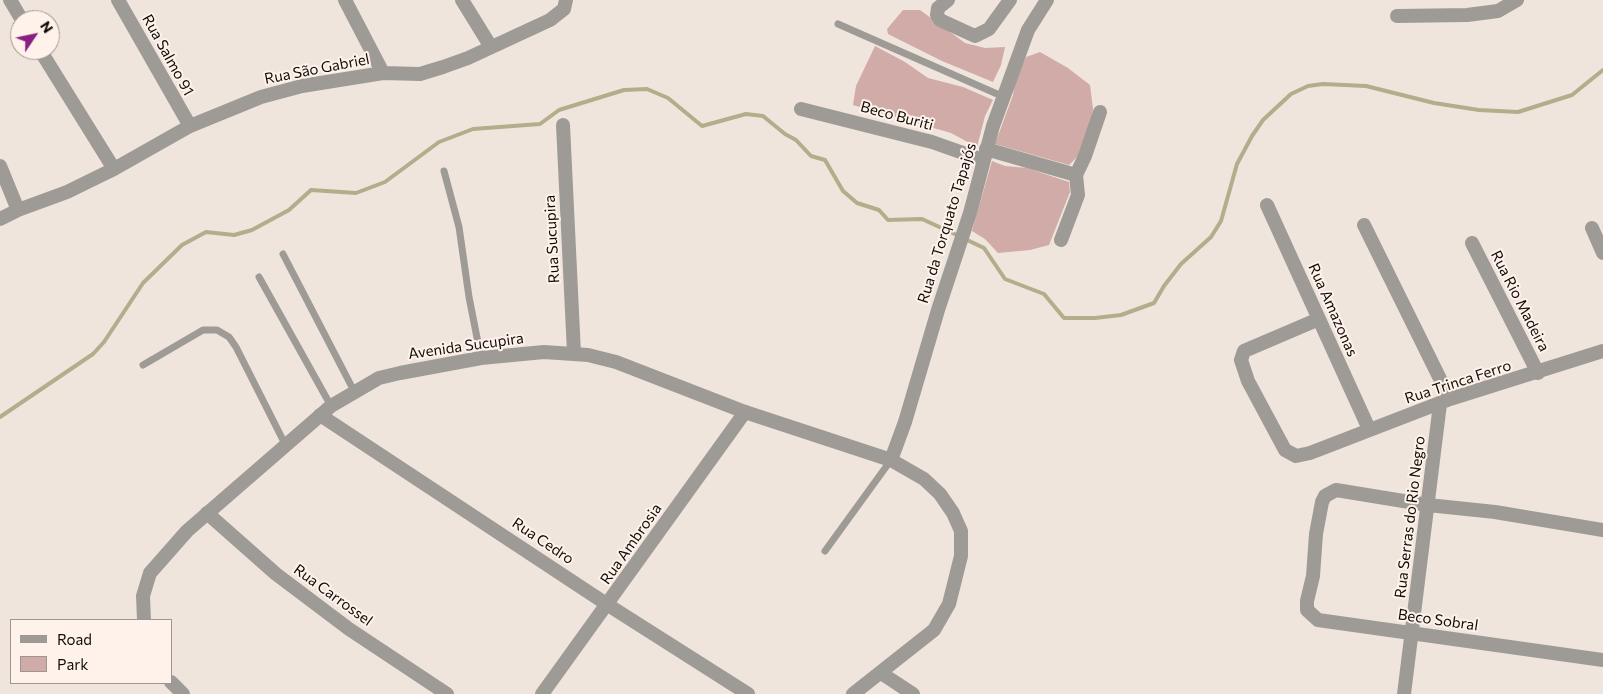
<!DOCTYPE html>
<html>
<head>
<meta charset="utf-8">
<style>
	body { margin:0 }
	#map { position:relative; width:1603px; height:694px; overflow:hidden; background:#f0e5dc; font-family:Commissioner,sans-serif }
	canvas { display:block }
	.legend { position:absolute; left:10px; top:619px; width:162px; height:65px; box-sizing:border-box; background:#fef2ea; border:1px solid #9e9690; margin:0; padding:6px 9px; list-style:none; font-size:15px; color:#0f0c09 }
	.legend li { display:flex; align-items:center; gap:10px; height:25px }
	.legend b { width:25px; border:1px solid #9e9690 }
	.north { position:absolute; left:10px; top:10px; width:50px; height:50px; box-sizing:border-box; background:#fef2ea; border:1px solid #9e9690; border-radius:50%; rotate:56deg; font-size:14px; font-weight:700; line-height:20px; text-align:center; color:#0f0c09 }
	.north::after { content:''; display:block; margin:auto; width:18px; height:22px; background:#891e84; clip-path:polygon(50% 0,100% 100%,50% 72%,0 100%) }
</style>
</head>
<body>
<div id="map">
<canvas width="1603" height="694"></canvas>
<ul class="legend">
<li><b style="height:6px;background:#9e9b96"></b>Road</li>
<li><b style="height:14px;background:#d0aba7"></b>Park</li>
</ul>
<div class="north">N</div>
</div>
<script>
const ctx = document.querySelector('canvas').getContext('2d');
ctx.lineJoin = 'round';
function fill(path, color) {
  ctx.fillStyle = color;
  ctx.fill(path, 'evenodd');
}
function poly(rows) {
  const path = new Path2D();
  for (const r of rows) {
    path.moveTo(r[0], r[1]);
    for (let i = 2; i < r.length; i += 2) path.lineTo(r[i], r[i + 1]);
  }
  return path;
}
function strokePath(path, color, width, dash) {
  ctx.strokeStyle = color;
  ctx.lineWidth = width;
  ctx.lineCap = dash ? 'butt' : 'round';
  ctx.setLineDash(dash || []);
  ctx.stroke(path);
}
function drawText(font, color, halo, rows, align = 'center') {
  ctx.font = font + ' Commissioner,sans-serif';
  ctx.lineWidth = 4;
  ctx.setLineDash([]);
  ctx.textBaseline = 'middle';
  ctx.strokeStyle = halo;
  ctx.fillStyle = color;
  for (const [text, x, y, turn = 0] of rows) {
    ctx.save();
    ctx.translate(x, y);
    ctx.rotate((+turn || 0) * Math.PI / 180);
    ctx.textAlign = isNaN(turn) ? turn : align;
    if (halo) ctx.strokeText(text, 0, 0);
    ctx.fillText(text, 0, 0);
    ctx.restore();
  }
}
fill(poly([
	[903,10,920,10,965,43,985,48,1005,47,1001,65,993,82,942,61,888,34,887,29],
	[875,46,905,62,928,78,963,87,993,100,985,116,977,147,951,133,853,105,856,86],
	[1040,52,1068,68,1090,85,1093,109,1089,131,1079,155,1069,165,995,144,1013,95,1015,79,1026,57],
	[992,161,1005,166,1027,168,1069,182,1070,192,1049,245,1030,250,998,253,985,239,972,231]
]), '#d0aba7');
strokePath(poly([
	[965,239,984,248,1005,279,1044,294,1064,318,1095,318,1121,315,1154,303,1164,286,1181,264,1211,237,1221,221,1237,164,1252,136,1263,120,1291,94,1308,86,1323,84,1366,86,1434,103,1479,110,1518,112,1572,95,1603,70],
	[0,417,93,354,104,342,143,283,182,245,206,232,234,235,252,230,289,210,311,190,356,193,385,182,439,142,473,129,540,124,559,110,624,90,647,89,668,98,702,126,746,114,763,116,785,134,796,140,811,156,825,160,843,191,857,203,879,210,888,220,922,219,959,236]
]), '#b4ad8b', 4);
strokePath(poly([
	[838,24,1004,97],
	[444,171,459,227,469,297,481,358],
	[283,254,354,391],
	[259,277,331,406],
	[143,365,203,330,217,330,229,337,236,347,285,444],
	[825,551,891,460]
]), '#9e9b96', 7);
strokePath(poly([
	[10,0,22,20],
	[118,0,190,126],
	[345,0,383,73],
	[462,0,491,47],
	[948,0,938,8,937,15,940,20,975,36,989,29,1010,0],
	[1397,16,1467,15,1498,11,1517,0],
	[40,50,114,169],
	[801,109,932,142,983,160],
	[563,125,574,353],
	[986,149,1076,175],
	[0,166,18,210],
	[1267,205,1369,429],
	[0,219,18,210,67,192,114,169,190,126,261,97,302,86,383,73,420,74,443,67,468,58,550,20,564,9,566,0],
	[1364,225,1450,399],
	[1592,228,1603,253],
	[1061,240,1078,195,1076,175,1085,156,1100,112],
	[1472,243,1538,373],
	[1319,319,1244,351,1241,360,1248,381,1285,450,1296,456,1310,453,1450,399,1603,351],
	[320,415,608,605,748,694],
	[207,513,276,574,349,629,447,694],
	[1603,530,1495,512,1428,505,1336,490,1325,496,1322,502,1316,534,1313,576,1307,601,1307,610,1318,620,1603,660],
	[881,673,913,694],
	[542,694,745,412],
	[853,694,934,630,949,604,961,556,961,531,953,513,940,494,924,479,891,460],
	[1404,694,1440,404]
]), '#9e9b96', 14);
strokePath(poly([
	[144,620,143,596,150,573,187,531,331,406,379,378,400,373,481,358,544,352,588,355,616,362,745,412,891,460,905,422,938,310,970,213,993,126,1028,30,1047,0],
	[171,682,183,694]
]), '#9e9b96', 14);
drawText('15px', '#0f0c09', '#fef2ea', [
	["Rua Salmo 91",168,55,61],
	["Rua São Gabriel",317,69,-11],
	["Beco Buriti",897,116,15],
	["Rua da Torquato Tapajós",947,223,-73],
	["Rua Sucupira",552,239,-93],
	["Rua Rio Madeira",1520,301,63],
	["Rua Amazonas",1333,310,66],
	["Avenida Sucupira",466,346,-8],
	["Rua Trinca Ferro",1458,382,-18],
	["Rua Serras do Rio Negro",1410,517,-83],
	["Rua Cedro",543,541,34],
	["Rua Ambrosia",631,544,-55],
	["Rua Carrossel",333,595,36],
	["Beco Sobral",1438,620,8]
]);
</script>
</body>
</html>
